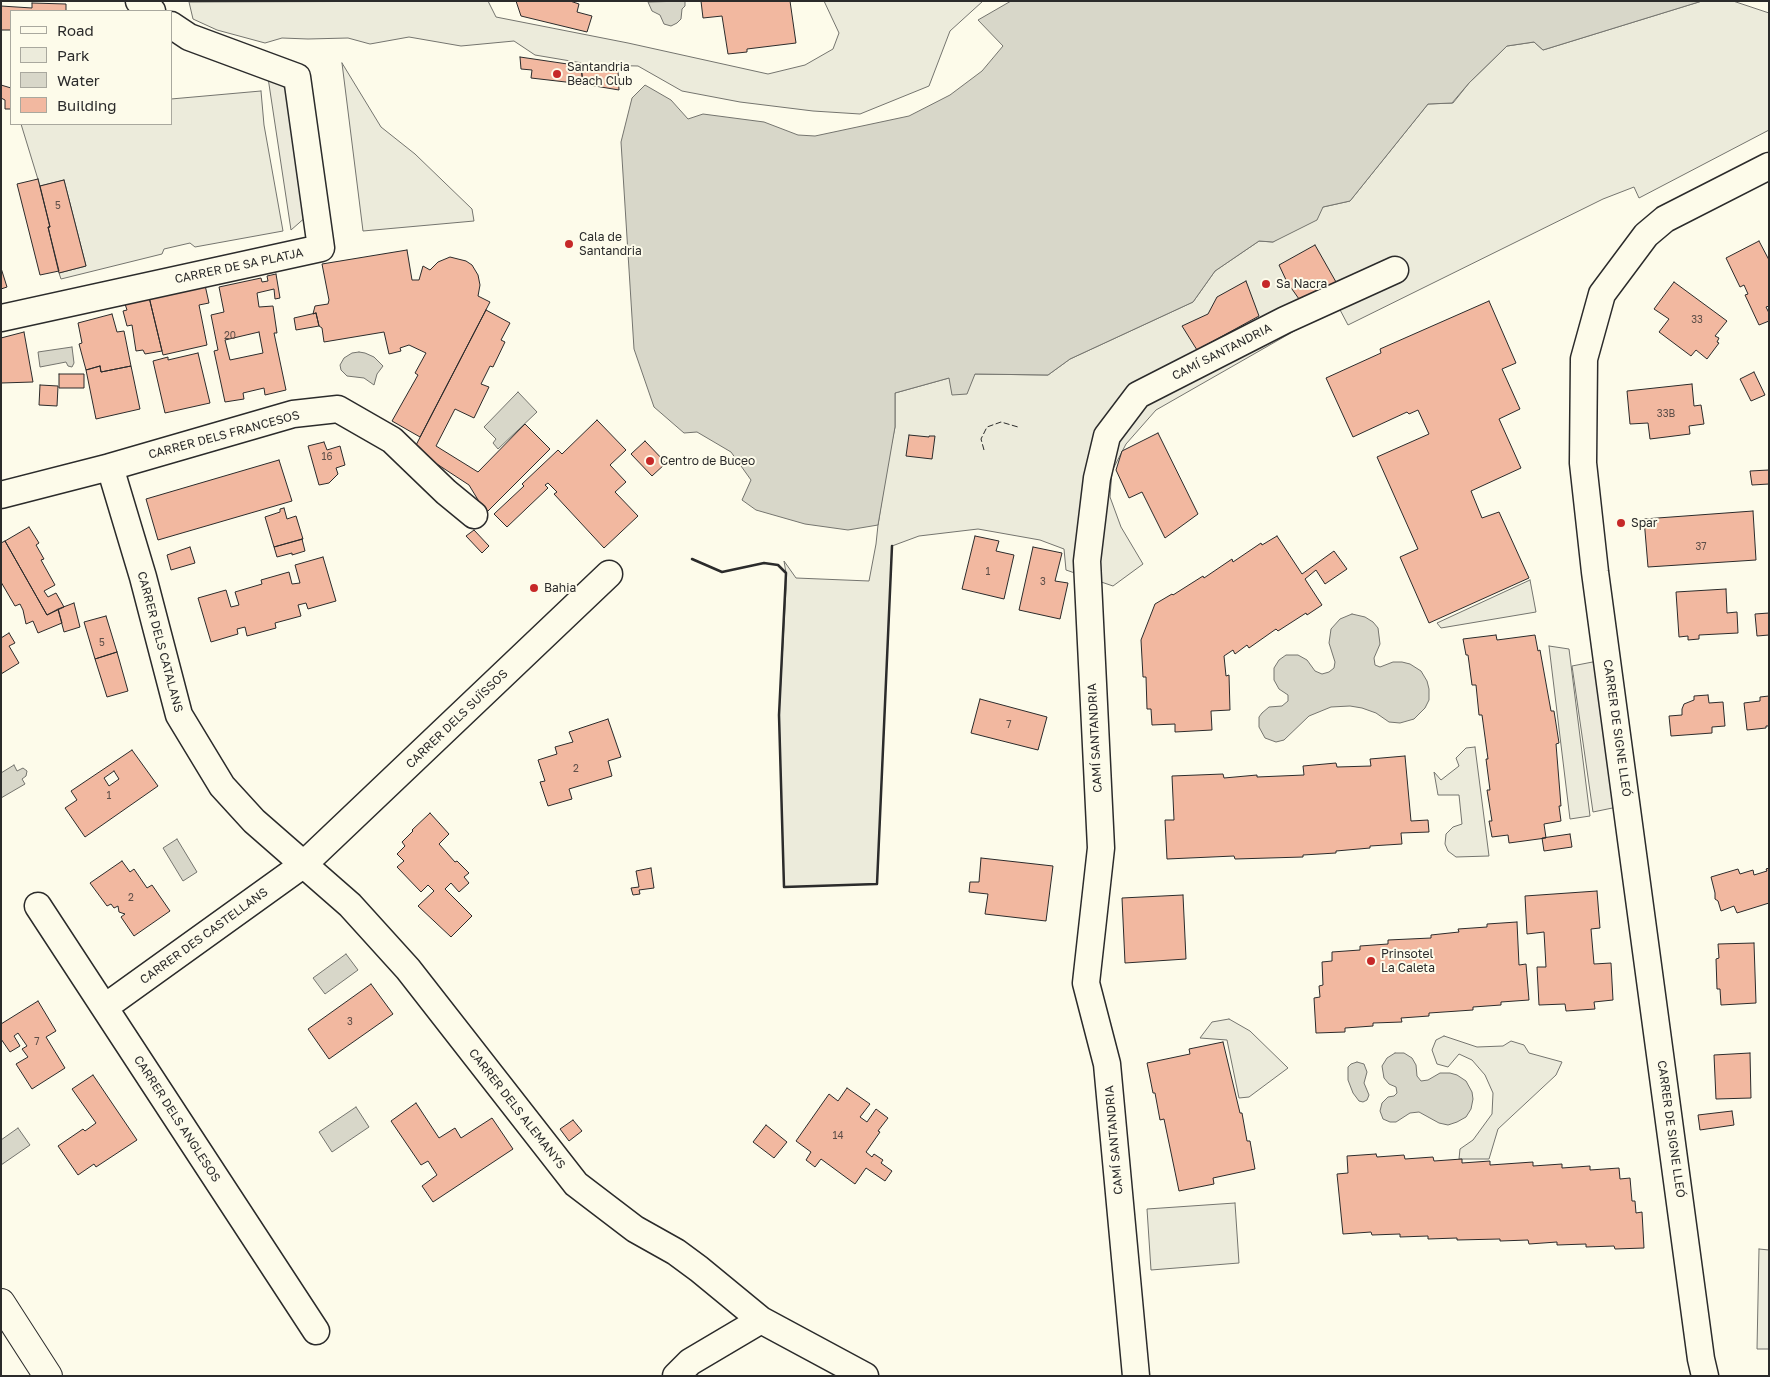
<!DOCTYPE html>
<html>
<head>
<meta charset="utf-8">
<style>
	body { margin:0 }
	#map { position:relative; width:1770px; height:1377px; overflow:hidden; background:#fdfbea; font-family:"Golos Text",sans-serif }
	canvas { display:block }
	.frame { position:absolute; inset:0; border:2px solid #2b2b2b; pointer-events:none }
	.legend { position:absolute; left:10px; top:10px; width:162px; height:115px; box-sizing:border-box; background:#fdfbea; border:1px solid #a9a89e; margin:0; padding:6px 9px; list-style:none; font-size:15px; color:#2b2b2b }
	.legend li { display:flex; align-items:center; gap:10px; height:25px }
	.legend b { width:25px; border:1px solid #a9a89e }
</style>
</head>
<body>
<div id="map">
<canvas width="1770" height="1377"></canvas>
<div class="frame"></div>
<ul class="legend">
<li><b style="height:6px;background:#fdfbea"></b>Road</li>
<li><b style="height:14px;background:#ecebdb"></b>Park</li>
<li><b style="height:14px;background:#d8d7c9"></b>Water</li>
<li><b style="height:14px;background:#f2b8a0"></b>Building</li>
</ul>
</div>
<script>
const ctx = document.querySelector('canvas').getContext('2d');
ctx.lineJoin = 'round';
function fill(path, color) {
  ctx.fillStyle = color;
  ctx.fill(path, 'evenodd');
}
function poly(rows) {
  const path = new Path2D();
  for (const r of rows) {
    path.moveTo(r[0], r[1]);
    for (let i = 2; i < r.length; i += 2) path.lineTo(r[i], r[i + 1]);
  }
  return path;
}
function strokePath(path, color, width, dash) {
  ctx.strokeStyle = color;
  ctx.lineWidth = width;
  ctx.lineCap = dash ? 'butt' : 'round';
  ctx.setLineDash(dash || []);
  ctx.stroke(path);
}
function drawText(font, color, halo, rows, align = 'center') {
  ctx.font = font + ' "Golos Text",sans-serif';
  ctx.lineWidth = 4;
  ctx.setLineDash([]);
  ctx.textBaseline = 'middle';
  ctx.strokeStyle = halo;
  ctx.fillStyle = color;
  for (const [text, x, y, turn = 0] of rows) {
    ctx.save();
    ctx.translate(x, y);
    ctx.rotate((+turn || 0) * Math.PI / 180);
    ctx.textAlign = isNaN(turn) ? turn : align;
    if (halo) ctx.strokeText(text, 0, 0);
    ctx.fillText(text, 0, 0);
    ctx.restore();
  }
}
const green = poly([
	[488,1,496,17,628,43,768,74,805,65,833,49,839,33,824,1,983,1,950,31,929,86,860,114,813,111,740,102,682,91,638,66,594,65,535,55,514,41,461,46,409,37,370,44,348,38,308,39,282,38,265,43,217,30,193,19,189,2,488,1],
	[1702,1,1733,1,1769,13,1769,130,1639,198,1634,187,1603,199,1348,325,1338,306,1156,410,1126,444,1112,471,1110,497,1121,527,1143,564,1113,586,1066,570,1064,549,1040,540,978,529,919,536,892,546,877,884,784,887,779,715,786,589,786,573,784,561,796,578,869,581,876,544,878,525,887,465,895,427,895,393,949,378,974,374,1048,375,1070,359,1193,302,1215,271,1259,241,1273,242,1323,207,1350,201,1428,104,1453,103,1469,83,1507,46,1534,42,1543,50,1702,1],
	[342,63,381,127,415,154,472,209,474,221,363,231,342,63],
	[261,91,264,125,283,231,195,247,190,243,164,249,162,254,61,279,59,273,86,266,64,180,40,186,21,124,171,124,171,99,261,91],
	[1530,580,1536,612,1441,628,1437,623,1530,580],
	[1549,646,1569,649,1590,816,1570,819,1549,646],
	[1475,747,1489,856,1456,857,1448,851,1445,844,1446,834,1453,827,1462,824,1459,795,1438,795,1434,772,1441,780,1459,766,1456,758,1466,748,1475,747],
	[1229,1019,1250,1031,1288,1068,1249,1097,1239,1098,1227,1040,1200,1038,1212,1022,1229,1019],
	[1444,1036,1477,1047,1503,1046,1511,1041,1524,1045,1529,1053,1562,1062,1556,1075,1498,1129,1489,1159,1459,1159,1460,1149,1473,1140,1492,1114,1493,1093,1485,1075,1472,1060,1459,1054,1448,1067,1437,1064,1432,1050,1436,1040,1444,1036],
	[1235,1203,1239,1263,1151,1270,1147,1209,1235,1203],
	[1759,1249,1769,1250,1769,1349,1757,1349,1759,1249]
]);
fill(green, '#ecebdb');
strokePath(green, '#74746e', 1);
const parking = poly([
	[267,71,289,92,307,216,291,230,267,71],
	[1608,659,1627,805,1593,812,1572,666,1608,659]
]);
fill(parking, '#eceadb');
strokePath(parking, '#74746e', 1);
const water = poly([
	[685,1,685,6,682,9,681,19,677,23,671,26,664,24,660,15,652,11,648,2,685,1],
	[1011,1,1702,1,1543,50,1534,42,1507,46,1469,83,1452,103,1428,104,1350,201,1323,207,1317,220,1273,242,1259,241,1215,271,1193,302,1070,359,1048,375,975,374,967,394,952,395,949,378,895,393,895,427,878,525,848,530,805,524,756,510,742,500,751,480,731,452,697,432,684,433,654,407,634,349,621,142,632,98,645,85,671,100,688,119,703,114,764,122,798,135,815,136,909,116,950,95,982,71,1003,46,978,20,1011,1],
	[72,347,74,363,72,367,68,366,66,362,40,367,38,352,72,347],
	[359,352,365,353,374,357,383,366,377,374,374,385,364,378,347,376,341,370,340,365,344,358,352,353,359,352],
	[518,392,537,412,498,449,493,443,496,439,484,427,518,392],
	[1352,614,1365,617,1373,622,1378,628,1380,644,1374,658,1375,665,1380,667,1393,662,1402,662,1410,664,1421,671,1427,681,1429,689,1429,700,1425,708,1414,719,1400,723,1389,722,1376,713,1362,708,1350,706,1331,707,1309,716,1284,740,1276,742,1265,738,1259,727,1259,717,1262,713,1269,707,1282,706,1288,701,1288,695,1279,689,1274,680,1274,668,1279,660,1286,655,1298,655,1307,660,1315,671,1322,674,1329,672,1334,668,1335,662,1329,643,1331,629,1340,619,1352,614],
	[14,765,17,771,23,768,27,771,26,776,22,779,25,784,1,798,1,773,14,765],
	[177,839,197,872,183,881,163,848,177,839],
	[346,954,358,970,325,994,313,978,346,954],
	[1395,1053,1404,1053,1412,1058,1416,1065,1417,1076,1421,1081,1428,1080,1440,1073,1450,1073,1457,1075,1466,1081,1472,1092,1473,1099,1471,1109,1466,1117,1457,1122,1448,1125,1439,1123,1419,1112,1410,1113,1396,1122,1390,1122,1383,1119,1380,1111,1382,1103,1388,1097,1394,1096,1397,1093,1396,1087,1389,1084,1384,1078,1382,1066,1387,1058,1395,1053],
	[1357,1062,1364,1064,1367,1072,1364,1083,1369,1095,1367,1100,1363,1102,1359,1101,1353,1093,1348,1080,1348,1067,1351,1064,1357,1062],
	[356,1107,369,1127,332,1152,319,1132,356,1107],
	[18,1128,30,1145,1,1165,1,1140,18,1128]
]);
fill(water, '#d8d7c9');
strokePath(water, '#74746e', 1);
const building = poly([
	[516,1,570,1,579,4,577,12,592,16,587,32,521,16,516,1],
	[701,1,790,1,796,43,747,49,747,52,728,54,722,16,703,18,701,1],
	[32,3,66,4,66,11,11,11,11,30,1,30,1,6,32,8,32,3],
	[520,57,581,66,583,84,531,78,532,70,521,69,520,57],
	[581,66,618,71,619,90,583,84,581,66],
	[1,85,11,88,11,109,5,109,5,100,1,98,1,85],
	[38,179,50,227,48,227,59,271,40,275,17,184,38,179],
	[64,180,86,266,59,273,48,227,50,227,40,186,64,180],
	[1759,241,1769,260,1769,306,1766,307,1769,313,1769,321,1759,325,1745,295,1748,294,1744,285,1740,287,1726,258,1759,241],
	[1315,245,1336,282,1299,299,1287,282,1279,265,1315,245],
	[407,250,412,280,419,280,423,266,430,270,438,262,450,257,466,261,472,265,478,275,480,285,478,296,490,302,420,437,392,421,418,375,415,373,426,353,409,345,400,348,401,351,389,354,384,332,324,342,322,328,319,326,316,313,313,314,315,306,328,304,329,300,322,264,407,250],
	[1,268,7,287,1,289,1,268],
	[276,274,280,298,275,299,274,289,257,293,259,307,273,306,277,333,274,333,286,390,265,395,264,388,243,393,244,399,225,402,214,351,218,350,211,315,224,312,219,287,261,278,262,282,268,281,267,276,276,274],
	[259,332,263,353,230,360,225,340,259,332],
	[1246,281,1259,316,1197,350,1182,326,1208,314,1217,297,1246,281],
	[1674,282,1727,321,1715,336,1719,338,1717,342,1719,343,1707,359,1696,350,1691,356,1659,332,1669,319,1654,309,1674,282],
	[205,285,209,303,199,305,207,345,163,355,149,297,205,285],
	[149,297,162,351,145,354,143,350,136,351,132,325,127,326,123,311,127,310,125,304,149,297],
	[1489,301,1516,363,1502,369,1520,409,1499,419,1521,468,1471,491,1482,518,1499,512,1529,578,1429,623,1400,557,1418,549,1377,457,1429,434,1418,410,1409,414,1407,412,1353,437,1326,378,1381,353,1380,349,1489,301],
	[486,310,510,323,501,340,505,342,493,367,490,366,481,384,489,387,474,418,455,409,436,446,478,472,525,424,550,449,486,513,469,485,414,449,486,310],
	[316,313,319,326,296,330,294,318,316,313],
	[112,314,117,332,124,331,131,366,101,372,100,366,86,370,79,344,82,343,78,323,112,314],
	[24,332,33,382,1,383,1,338,24,332],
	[198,353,210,403,165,413,153,361,168,357,168,360,198,353],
	[100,366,101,372,131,366,140,409,96,419,86,370,100,366],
	[1754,372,1765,395,1751,401,1740,379,1754,372],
	[59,374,84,374,84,388,59,388,59,374],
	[1692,384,1694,406,1701,405,1704,424,1689,426,1690,434,1650,439,1648,423,1630,424,1627,391,1692,384],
	[40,385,58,386,57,406,39,405,40,385],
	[597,420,626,450,610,465,626,482,615,492,638,516,604,548,554,494,557,492,548,483,545,485,548,488,507,527,494,514,524,486,522,484,558,450,562,454,597,420],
	[1158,433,1198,514,1165,538,1142,492,1129,498,1116,470,1122,451,1158,433],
	[909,435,929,437,929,436,935,436,932,459,906,456,909,435],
	[645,441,666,463,652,476,631,454,645,441],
	[324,442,327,450,340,446,345,465,336,468,338,474,329,483,319,485,308,446,324,442],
	[279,460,292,501,158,540,146,499,279,460],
	[1769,470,1769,484,1752,485,1750,471,1769,470],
	[284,508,287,519,296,516,303,539,274,547,265,517,280,512,280,509,284,508],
	[1753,511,1756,560,1648,567,1644,519,1753,511],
	[29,527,39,543,36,545,44,559,41,560,55,585,44,591,48,597,56,593,64,607,47,615,5,541,29,527],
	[474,530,489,546,482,553,466,536,474,530],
	[975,536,999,541,996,551,1014,555,1004,599,962,589,975,536],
	[1277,536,1302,574,1334,551,1347,569,1325,584,1316,570,1305,579,1322,605,1307,615,1306,613,1278,631,1276,629,1249,648,1247,645,1235,654,1233,650,1224,656,1226,676,1229,675,1230,710,1211,711,1212,730,1175,732,1175,724,1152,725,1151,709,1147,709,1146,677,1143,677,1141,640,1155,604,1172,594,1173,595,1203,576,1204,578,1232,559,1233,562,1261,543,1262,545,1277,536],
	[302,539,305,551,292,555,292,553,277,557,274,547,302,539],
	[5,541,47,615,58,609,62,623,38,633,33,621,26,624,23,610,20,604,15,606,1,582,1,543,5,541],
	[190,547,195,563,171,570,167,555,190,547],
	[1033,547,1062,553,1055,581,1068,583,1060,619,1019,610,1033,547],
	[323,557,336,601,308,609,306,603,298,605,301,616,275,623,276,628,247,636,245,627,237,629,238,634,211,642,198,598,226,590,231,607,239,605,235,592,262,584,261,580,289,572,292,584,300,583,295,565,323,557],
	[1726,589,1727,613,1737,612,1738,633,1699,635,1699,639,1688,640,1688,636,1679,637,1676,592,1726,589],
	[74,603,80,627,64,632,58,609,74,603],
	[1769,613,1769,635,1757,636,1755,614,1769,613],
	[106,616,117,652,95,659,84,622,106,616],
	[9,633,15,643,9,646,19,663,1,674,1,638,9,633],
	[1496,635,1497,640,1535,635,1538,651,1540,650,1551,711,1554,711,1559,743,1556,744,1561,806,1559,806,1561,821,1544,824,1546,838,1509,843,1508,835,1492,837,1489,821,1492,821,1487,790,1490,790,1486,759,1488,759,1482,715,1479,715,1476,685,1472,685,1468,655,1466,655,1463,639,1496,635],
	[117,652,128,691,107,697,95,659,117,652],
	[1708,695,1709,703,1723,702,1725,726,1712,727,1712,733,1671,736,1669,716,1682,715,1682,709,1684,704,1694,700,1694,696,1708,695],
	[1769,696,1769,726,1766,726,1766,728,1747,730,1744,703,1760,701,1760,697,1769,696],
	[980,699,1047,717,1038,750,971,733,980,699],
	[608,719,621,757,608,761,612,776,569,789,572,799,548,806,540,782,545,781,538,760,557,754,555,747,573,742,569,732,608,719],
	[132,750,158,786,85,837,65,808,77,800,71,791,132,750],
	[114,771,119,779,109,786,104,778,114,771],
	[1405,756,1411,821,1428,820,1429,832,1401,833,1402,844,1370,846,1370,848,1336,851,1336,853,1303,855,1303,857,1235,859,1234,856,1167,859,1165,820,1174,820,1172,776,1223,774,1224,778,1257,775,1257,777,1304,775,1303,766,1336,763,1337,767,1371,766,1370,759,1405,756],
	[430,813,449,834,439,844,455,862,457,861,469,873,464,877,469,883,459,892,451,883,445,889,472,916,451,937,418,906,434,891,428,885,421,892,397,867,404,861,397,854,405,846,402,842,413,831,412,830,430,813],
	[1570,834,1572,847,1544,851,1542,838,1570,834],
	[981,858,1053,866,1046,921,985,914,988,894,969,892,970,882,979,882,981,858],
	[122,861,130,872,134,869,147,888,152,885,170,911,134,936,121,917,125,914,119,912,118,906,114,908,111,904,107,906,90,883,122,861],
	[651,868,654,888,639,890,640,894,633,895,631,888,639,887,636,871,651,868],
	[1769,868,1769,903,1737,913,1734,906,1721,911,1718,901,1715,899,1715,893,1711,877,1738,869,1740,874,1753,870,1754,875,1767,871,1766,869,1769,868],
	[1597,891,1600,928,1591,929,1594,964,1611,963,1613,1000,1594,1002,1595,1009,1566,1011,1565,1004,1539,1005,1537,967,1546,967,1544,932,1527,934,1525,896,1597,891],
	[1183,895,1186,959,1125,963,1122,898,1183,895],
	[1517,922,1519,965,1526,964,1529,1000,1501,1002,1501,1005,1473,1007,1473,1010,1429,1013,1429,1016,1401,1018,1402,1022,1373,1023,1373,1026,1345,1028,1345,1032,1316,1033,1314,998,1320,997,1319,986,1323,985,1322,962,1332,961,1332,952,1360,950,1360,946,1388,944,1388,940,1431,938,1431,935,1459,932,1458,929,1487,927,1487,924,1517,922],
	[1754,943,1756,1003,1721,1005,1720,989,1717,989,1716,959,1719,958,1718,944,1754,943],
	[371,984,393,1014,329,1059,308,1029,371,984],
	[38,1001,56,1031,46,1037,65,1068,32,1089,16,1064,28,1057,22,1049,27,1046,18,1033,14,1036,20,1046,10,1052,1,1039,1,1024,38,1001],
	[1223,1042,1240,1113,1242,1113,1247,1141,1250,1141,1255,1169,1213,1178,1214,1184,1179,1191,1164,1119,1160,1120,1155,1093,1153,1093,1147,1063,1190,1054,1189,1049,1223,1042],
	[1750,1053,1751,1098,1716,1099,1714,1055,1750,1053],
	[93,1075,137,1140,96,1167,94,1164,78,1175,58,1146,83,1129,85,1131,96,1123,72,1089,93,1075],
	[847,1088,870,1104,860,1117,867,1122,876,1109,888,1118,878,1131,880,1132,866,1152,872,1157,874,1154,883,1160,881,1163,892,1171,885,1181,866,1168,855,1184,821,1159,815,1167,806,1160,811,1152,796,1141,829,1094,838,1101,847,1088],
	[416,1103,439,1138,455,1128,461,1138,492,1118,513,1149,433,1202,422,1186,437,1175,428,1161,421,1165,391,1121,416,1103],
	[1732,1111,1734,1125,1700,1130,1698,1115,1732,1111],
	[573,1120,582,1131,569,1141,560,1129,573,1120],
	[766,1125,787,1142,774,1158,753,1142,766,1125],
	[1376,1154,1377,1157,1404,1155,1405,1159,1433,1157,1434,1161,1462,1159,1462,1163,1490,1161,1490,1165,1533,1162,1533,1166,1562,1164,1562,1168,1590,1166,1590,1170,1619,1168,1620,1179,1630,1178,1632,1201,1635,1201,1636,1213,1642,1212,1644,1248,1615,1249,1614,1246,1586,1247,1586,1244,1557,1245,1557,1242,1529,1244,1528,1240,1500,1241,1500,1239,1457,1240,1457,1238,1428,1239,1428,1236,1400,1237,1400,1234,1372,1235,1371,1232,1343,1234,1337,1174,1348,1173,1347,1156,1376,1154]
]);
fill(building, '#f2b8a0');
strokePath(building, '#2b2b2b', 1);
const street = poly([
	[139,1,152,11],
	[1,318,321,248,297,77,189,37,171,25],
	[110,467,143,577,179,715,222,786,254,821,350,905,408,969,576,1184,635,1229,676,1252,699,1269,761,1320,865,1376],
	[1,495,110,467,293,414,338,409,392,440,446,492,474,515],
	[38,906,316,1331],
	[105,1007,304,864,609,574],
	[676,1376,690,1362,761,1320],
	[1136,1376,1107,1064,1086,983,1101,848,1087,561,1097,478,1107,436,1138,395,1285,320,1395,270],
	[1705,1376,1701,1359,1595,572,1583,463,1584,359,1602,294,1646,235,1665,219,1769,166]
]);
const secondary = poly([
	[1,1303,48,1376]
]);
strokePath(street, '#2b2b2b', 29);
strokePath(secondary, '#2b2b2b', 30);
strokePath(street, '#fdfbea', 26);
strokePath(secondary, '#fdfbea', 28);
strokePath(poly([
	[984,450,981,439,987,427,1001,422,1018,427]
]), '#2b2b2b', 1, [6, 2.5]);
strokePath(poly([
	[692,559,722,572,764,563,778,565,786,573,779,715,784,887,877,884,892,546]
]), '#2b2b2b', 2.5);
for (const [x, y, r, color] of [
	[557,74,5,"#c62828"],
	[569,244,5,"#c62828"],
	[1266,284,5,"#c62828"],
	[650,461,5,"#c62828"],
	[1621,523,5,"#c62828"],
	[534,588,5,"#c62828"],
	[1371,961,5,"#c62828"]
]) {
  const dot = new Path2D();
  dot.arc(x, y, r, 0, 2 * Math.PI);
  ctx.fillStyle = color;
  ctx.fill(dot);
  strokePath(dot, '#fdfbea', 2);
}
drawText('10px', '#5d4e48', null, [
	["5",58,206],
	["33",1697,320],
	["20",230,336],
	["33B",1666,414],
	["16",327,457],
	["37",1701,547],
	["1",988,572],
	["3",1043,582],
	["5",102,643],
	["7",1009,725],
	["2",576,769],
	["1",109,796],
	["2",131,898],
	["3",350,1022],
	["7",37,1042],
	["14",838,1136]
]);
drawText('12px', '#2b2b2b', '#fdfbea', [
	["Santandria",567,67],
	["Beach Club",567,81],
	["Cala de",579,237],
	["Santandria",579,251],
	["Sa Nacra",1276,284],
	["Centro de Buceo",660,461],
	["Spar",1631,523],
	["Bahia",544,588],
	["Prinsotel",1381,954],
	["La Caleta",1381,968]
], 'left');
drawText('12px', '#2b2b2b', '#fdfbea', [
	["CARRER DE SA PLATJA",239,266,-12],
	["CAMÍ SANTANDRIA",1222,352,-27],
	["CARRER DELS FRANCESOS",224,435,-15],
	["CARRER DELS CATALANS",160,642,75],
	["CARRER DELS SUÏSSOS",457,719,-44],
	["CARRER DE SIGNE LLEÓ",1617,728,82],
	["CAMÍ SANTANDRIA",1095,738,-93],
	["CARRER DES CASTELLANS",204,936,-36],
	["CARRER DELS ALEMANYS",517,1109,52],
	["CARRER DELS ANGLESOS",177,1119,57],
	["CARRER DE SIGNE LLEÓ",1671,1129,82],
	["CAMÍ SANTANDRIA",1114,1140,-95]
]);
</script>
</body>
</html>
